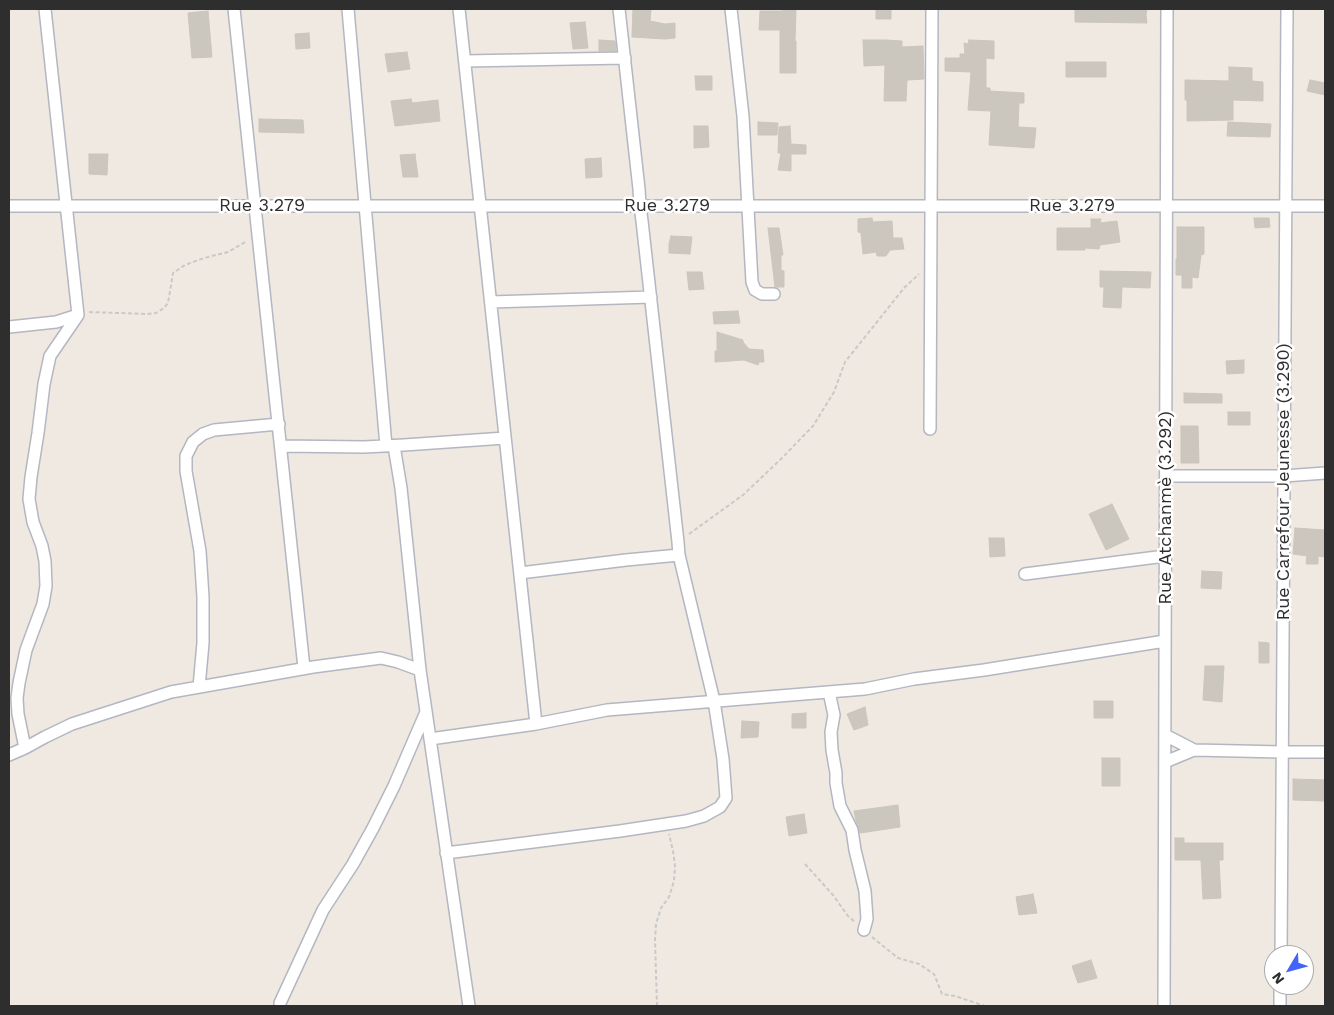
<!DOCTYPE html>
<html>
<head>
<meta charset="utf-8">
<style>
	body { margin:0 }
	#map { position:relative; width:1334px; height:1015px; overflow:hidden; background:#efe9e1; font-family:"Work Sans",sans-serif }
	canvas { display:block }
	.frame { position:absolute; inset:0; border:10px solid #2e2e2e; pointer-events:none }
	.north { position:absolute; left:1264px; top:945px; width:50px; height:50px; box-sizing:border-box; background:#fff; border:1px solid #ababab; border-radius:50%; rotate:233deg; font-size:14px; font-weight:700; line-height:20px; text-align:center; color:#2e2e2e }
	.north::after { content:''; display:block; margin:auto; width:18px; height:22px; background:#4264fb; clip-path:polygon(50% 0,100% 100%,50% 72%,0 100%) }
</style>
</head>
<body>
<div id="map">
<canvas width="1334" height="1015"></canvas>
<div class="frame"></div>
<div class="north">N</div>
</div>
<script>
const ctx = document.querySelector('canvas').getContext('2d');
ctx.lineJoin = 'round';
function fill(path, color) {
  ctx.fillStyle = color;
  ctx.fill(path, 'evenodd');
}
function poly(rows) {
  const path = new Path2D();
  for (const r of rows) {
    path.moveTo(r[0], r[1]);
    for (let i = 2; i < r.length; i += 2) path.lineTo(r[i], r[i + 1]);
  }
  return path;
}
function strokePath(path, color, width, dash) {
  ctx.strokeStyle = color;
  ctx.lineWidth = width;
  ctx.lineCap = dash ? 'butt' : 'round';
  ctx.setLineDash(dash || []);
  ctx.stroke(path);
}
function drawText(font, color, halo, rows, align = 'center') {
  ctx.font = font + ' "Work Sans",sans-serif';
  ctx.lineWidth = 5;
  ctx.setLineDash([]);
  ctx.textBaseline = 'middle';
  ctx.strokeStyle = halo;
  ctx.fillStyle = color;
  for (const [text, x, y, turn = 0] of rows) {
    ctx.save();
    ctx.translate(x, y);
    ctx.rotate((+turn || 0) * Math.PI / 180);
    ctx.textAlign = isNaN(turn) ? turn : align;
    if (halo) ctx.strokeText(text, 0, 0);
    ctx.fillText(text, 0, 0);
    ctx.restore();
  }
}
const building = poly([
	[633,9,651,9,650,21,665,24,675,23,675,38,665,39,632,37,633,9],
	[783,9,796,9,795,41,796,41,796,73,780,73,780,30,759,30,760,11,783,11,783,9],
	[876,9,891,9,891,19,876,19,876,9],
	[1075,9,1147,9,1146,15,1147,23,1075,22,1075,9],
	[208,11,212,57,192,58,188,13,208,11],
	[585,22,588,48,573,49,570,23,585,22],
	[309,33,310,48,296,49,295,34,309,33],
	[599,40,615,41,616,51,599,51,599,40],
	[863,40,886,40,902,41,902,47,923,46,924,79,907,80,906,101,884,101,885,65,864,66,863,40],
	[969,40,994,41,994,59,986,58,986,88,990,88,990,91,1024,93,1024,103,1019,103,1018,127,1036,128,1034,148,989,145,991,111,968,110,971,72,945,71,945,58,960,58,960,54,965,54,964,43,968,44,969,40],
	[407,52,410,69,388,72,385,54,407,52],
	[1066,62,1106,62,1106,77,1066,77,1066,62],
	[1229,67,1252,68,1252,81,1263,82,1263,101,1233,100,1233,120,1187,121,1187,100,1185,100,1185,80,1229,81,1229,67],
	[695,76,712,76,712,90,696,90,695,76],
	[1310,80,1325,83,1325,95,1307,91,1310,80],
	[411,99,412,103,438,100,440,121,395,126,391,101,411,99],
	[259,119,303,120,304,133,259,132,259,119],
	[758,122,778,123,777,135,758,135,758,122],
	[1228,122,1271,124,1270,137,1227,136,1228,122],
	[694,126,708,126,709,147,694,148,694,126],
	[790,126,791,144,806,145,806,154,791,154,791,171,778,170,781,153,778,153,779,127,790,126],
	[89,154,108,154,107,175,89,174,89,154],
	[415,154,418,177,403,177,400,155,415,154],
	[601,158,602,177,586,178,585,159,601,158],
	[872,218,873,222,892,221,893,238,902,238,904,249,890,250,886,256,877,256,876,252,863,254,861,233,858,232,858,219,872,218],
	[1254,218,1269,218,1270,227,1255,228,1254,218],
	[1091,219,1101,219,1100,223,1117,221,1120,242,1100,245,1099,249,1085,248,1085,250,1057,250,1057,228,1091,228,1091,219],
	[1177,227,1204,227,1204,254,1201,255,1198,278,1192,277,1192,288,1182,288,1182,275,1176,275,1176,259,1177,259,1177,227],
	[768,228,779,228,783,255,781,255,781,270,784,271,784,287,775,287,768,228],
	[671,236,692,237,690,254,669,253,669,244,671,236],
	[1100,271,1151,272,1150,288,1122,287,1121,308,1103,307,1104,287,1100,287,1100,271],
	[687,272,702,272,704,289,689,290,687,272],
	[738,311,740,323,714,324,713,312,738,311],
	[717,332,743,340,743,342,749,349,763,350,764,362,759,362,758,365,744,360,715,362,715,351,717,351,717,332],
	[1244,360,1244,373,1227,374,1226,361,1244,360],
	[1184,393,1222,394,1222,403,1184,403,1184,393],
	[1228,412,1250,412,1250,425,1228,425,1228,412],
	[1181,426,1198,426,1199,463,1181,463,1181,426],
	[1112,504,1129,539,1106,550,1089,514,1112,504],
	[1295,528,1325,530,1324,557,1318,556,1318,564,1306,564,1307,556,1293,554,1295,528],
	[989,538,1004,538,1005,556,990,557,989,538],
	[1202,571,1222,572,1221,589,1201,588,1202,571],
	[1259,642,1269,643,1269,663,1259,663,1259,642],
	[1205,666,1224,666,1222,702,1203,700,1205,666],
	[1094,701,1113,701,1113,718,1094,718,1094,701],
	[865,707,868,725,854,730,847,714,865,707],
	[806,713,806,728,792,728,792,714,806,713],
	[742,721,759,722,758,737,741,738,742,721],
	[1102,758,1120,758,1120,786,1102,786,1102,758],
	[1293,779,1325,780,1325,801,1293,800,1293,779],
	[898,805,900,827,860,833,856,821,854,811,898,805],
	[804,814,807,833,789,836,786,817,804,814],
	[1175,838,1184,838,1184,843,1223,843,1223,860,1219,860,1221,898,1203,899,1201,860,1175,860,1175,838],
	[1033,894,1037,913,1019,915,1016,897,1033,894],
	[1091,960,1097,978,1078,983,1072,966,1091,960]
]);
fill(building, '#cbc7bf');
strokePath(building, '#cbc5ba', 1);
const street = poly([
	[234,9,304,668],
	[348,9,386,446],
	[459,9,536,724],
	[731,9,743,116,752,282,755,290,762,294,774,294],
	[465,61,625,58],
	[9,206,1325,206],
	[491,302,651,297],
	[9,327,56,322,78,315],
	[930,429,932,9],
	[281,446,364,447,404,445,505,438],
	[394,446,401,488,420,670,469,1006],
	[1166,476,1284,476,1325,473],
	[520,573,626,560,679,555],
	[1025,574,1165,556],
	[199,687,203,643,203,597,200,551,186,471,186,456,193,442,203,434,214,430,279,424],
	[829,692,834,715,831,732,832,750,836,773,836,783,840,806,852,830,855,850,865,891,867,919,864,930],
	[1165,735,1194,750],
	[430,739,536,724,607,710,865,689,914,679,984,670,1165,641],
	[25,748,18,714,17,698,19,683,26,650,43,604,46,586,45,561,42,546,33,522,29,499,31,477,38,433,44,384,50,356,78,315,45,9],
	[9,755,25,748,45,737,72,724,171,692,313,667,381,658,398,662,420,670],
	[1165,762,1194,750,1282,752,1325,752],
	[446,853,620,831,686,821,704,816,720,807,726,798,723,759,714,701,679,555,678,542,642,221,640,206,639,189,619,9],
	[1281,955,1287,9],
	[280,1003,323,910,353,864,373,828,394,786,426,712],
	[1164,1006,1167,9],
	[1280,1006,1280,985]
]);
strokePath(street, '#b4b7c1', 14);
strokePath(poly([
	[89,312,148,314,156,313,164,308,168,303,173,273,185,265,204,258,228,252,247,241],
	[689,534,743,495,780,460,813,426,834,392,845,362,904,288,919,274],
	[805,864,833,895,848,916,855,922],
	[872,937,898,958,919,964,934,974,942,994,955,996,985,1006,998,1006],
	[657,1006,655,940,656,924,661,908,669,897,674,881,675,866,673,851,669,834]
]), '#c9c9c9', 2, [4, 2.5]);
strokePath(street, '#fff', 11);
drawText('18px', '#2e2e2e', '#fff', [
	["Rue 3.279",262,206],
	["Rue 3.279",667,206],
	["Rue 3.279",1072,206],
	["Rue Carrefour Jeunesse (3.290)",1284,482,-90],
	["Rue Atchanmè (3.292)",1166,508,-90]
]);
</script>
</body>
</html>
